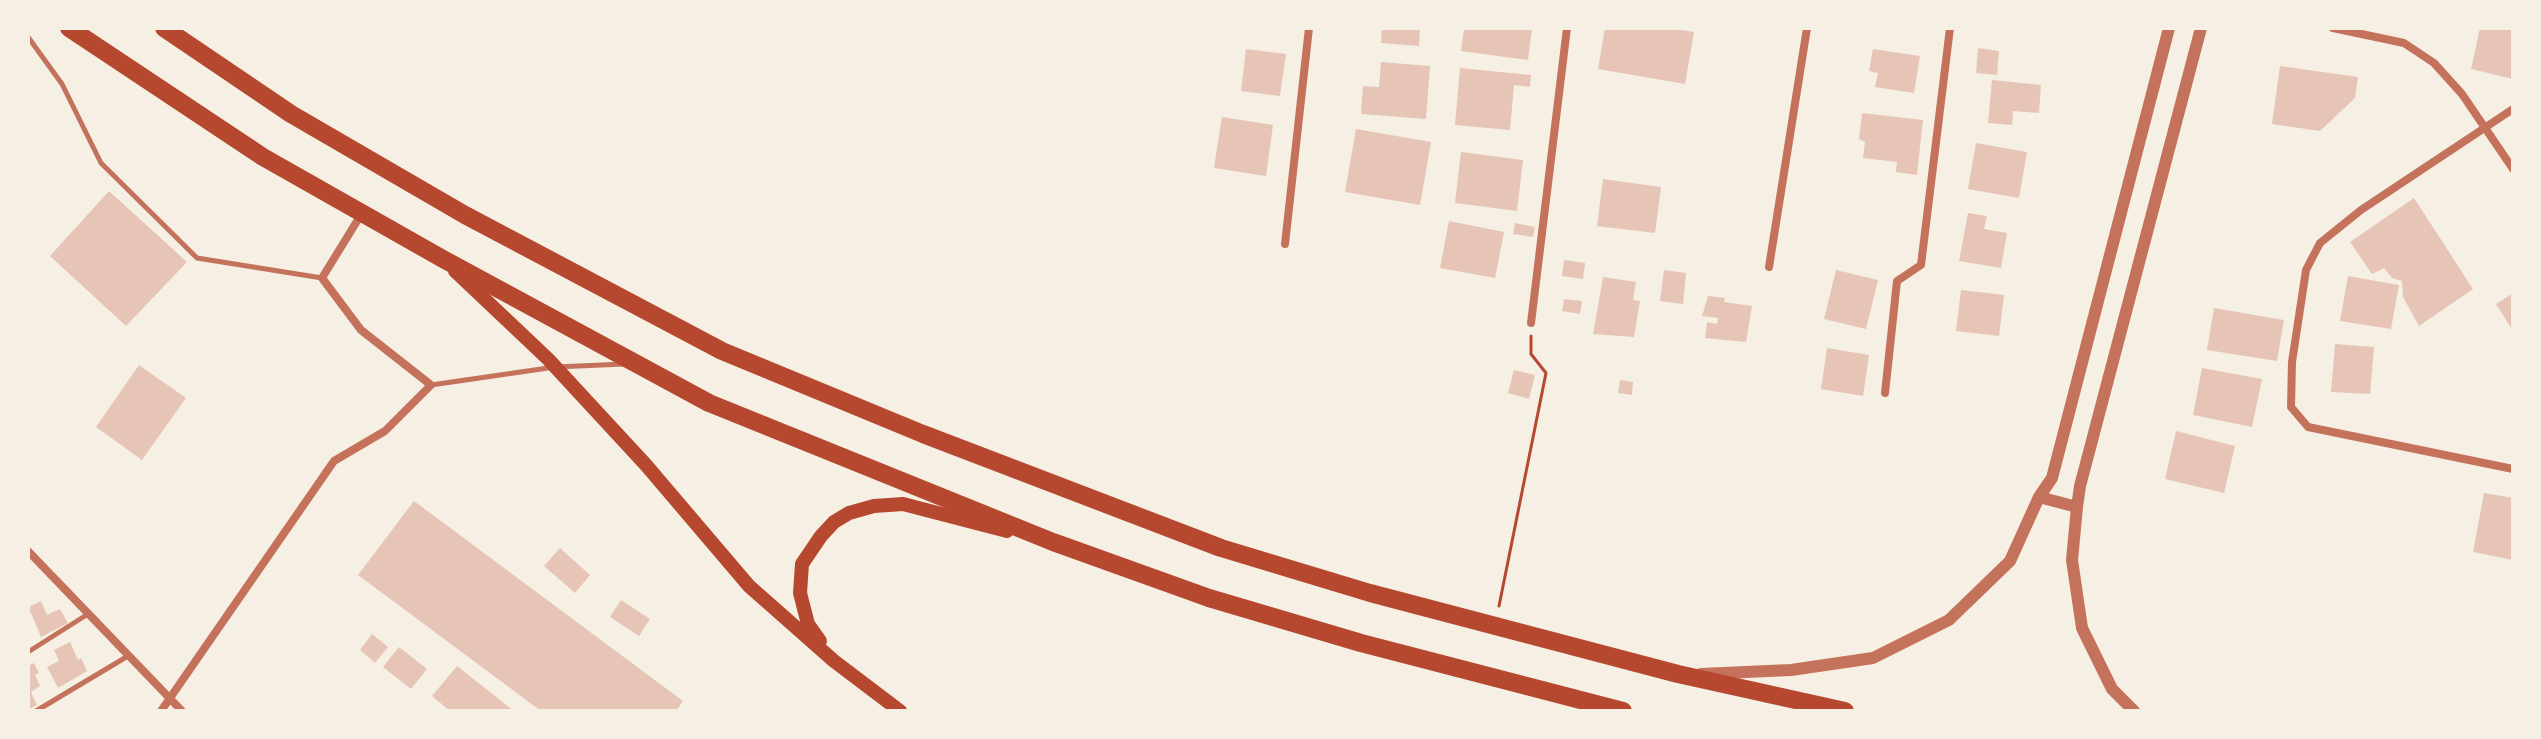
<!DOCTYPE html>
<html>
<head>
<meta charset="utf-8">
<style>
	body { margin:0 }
	#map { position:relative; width:2541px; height:739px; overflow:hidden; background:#f6efe4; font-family:"Exo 2",sans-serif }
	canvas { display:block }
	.frame { position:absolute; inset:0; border:30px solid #f6efe4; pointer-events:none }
</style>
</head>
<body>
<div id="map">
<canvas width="2541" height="739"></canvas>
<div class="frame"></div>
</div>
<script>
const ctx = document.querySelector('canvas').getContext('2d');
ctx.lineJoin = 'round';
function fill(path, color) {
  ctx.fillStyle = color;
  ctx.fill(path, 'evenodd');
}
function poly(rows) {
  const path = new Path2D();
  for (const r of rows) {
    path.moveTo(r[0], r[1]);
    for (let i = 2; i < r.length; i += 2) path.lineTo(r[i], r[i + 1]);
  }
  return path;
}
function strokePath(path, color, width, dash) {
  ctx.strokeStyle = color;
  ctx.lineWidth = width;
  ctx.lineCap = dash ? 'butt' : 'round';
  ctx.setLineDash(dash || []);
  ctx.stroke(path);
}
fill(poly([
	[1382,28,1420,28,1419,46,1381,43],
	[1464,28,1532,28,1528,60,1461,51],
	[1605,28,1670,28,1694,32,1685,84,1598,69],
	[2480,28,2513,28,2513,79,2471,69],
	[1978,48,1999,51,1997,75,1976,73],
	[1246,49,1286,54,1280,96,1241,91],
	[1873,49,1920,56,1914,93,1875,87,1878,73,1869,71],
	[1381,62,1430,66,1426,119,1361,114,1363,86,1379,87],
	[2280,66,2358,77,2355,98,2320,131,2272,124],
	[1460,68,1531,75,1530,87,1514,85,1510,130,1455,125],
	[1992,80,2041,85,2039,113,2013,111,2012,125,1988,123],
	[1862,113,1923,120,1917,175,1896,172,1897,162,1863,158,1865,142,1859,139],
	[1222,117,1273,125,1266,176,1214,168],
	[1356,129,1431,142,1420,205,1345,192],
	[1976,143,2027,152,2019,198,1968,189],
	[1461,152,1523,160,1517,211,1455,203],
	[1603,179,1661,187,1655,233,1597,226],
	[109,191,187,262,126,326,50,256],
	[2414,198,2473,289,2419,326,2403,297,2402,281,2392,278,2384,268,2372,274,2350,242],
	[1968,213,1987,216,1984,229,2007,233,2001,268,1959,261],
	[1449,221,1504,232,1495,278,1440,268],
	[1515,223,1535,227,1533,237,1513,234],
	[1564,260,1585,263,1583,279,1562,276],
	[1664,270,1686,273,1683,304,1660,301],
	[1836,270,1878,280,1866,329,1824,319],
	[2348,276,2399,285,2391,329,2340,321],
	[1603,277,1636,282,1633,300,1640,301,1634,337,1593,334],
	[1961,290,2004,295,1999,336,1956,331],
	[2513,293,2513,331,2496,304],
	[1708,296,1725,298,1724,302,1752,306,1746,342,1705,338,1707,322,1717,324,1718,318,1702,316],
	[1564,299,1582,301,1580,314,1562,311],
	[2214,308,2284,320,2277,361,2207,350],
	[2335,344,2374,347,2370,394,2331,392],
	[1827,348,1869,355,1863,396,1821,389],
	[139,365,186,398,142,460,96,427],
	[2202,368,2262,379,2252,427,2193,415],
	[1514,370,1535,375,1529,399,1508,393],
	[1620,380,1633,382,1632,395,1618,393],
	[2176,431,2235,446,2224,493,2165,479],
	[2484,493,2513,498,2513,560,2473,552],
	[414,501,683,701,676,711,541,711,358,575],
	[560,548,590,575,575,593,544,566],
	[621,600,650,619,639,636,610,617],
	[41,601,47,615,60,609,68,623,41,637,31,613,28,614,28,607],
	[372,634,388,647,375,663,360,650],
	[70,642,78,660,81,658,87,671,58,688,47,667,59,661,54,650],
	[399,647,427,669,411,689,383,667],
	[34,663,39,673,35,675,40,686,31,692,37,705,29,709,28,666],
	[457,666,514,711,450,711,432,696]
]), '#e6c5b7');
strokePath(poly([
	[1499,606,1546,373,1531,354,1531,336]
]), '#b5482f', 3);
strokePath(poly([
	[28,37,62,84,101,163,197,258,322,278],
	[431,385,555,367,625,364],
	[28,652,88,614],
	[36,711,128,656]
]), '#c5725c', 5);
strokePath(poly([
	[2333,28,2404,43,2434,63,2462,94,2513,169],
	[2513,109,2361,210,2320,243,2306,270,2292,362,2291,407,2308,427,2513,469],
	[1285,244,1309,28],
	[1769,267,1807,28],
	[1531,323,1567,28],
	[1885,393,1897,281,1921,265,1950,28],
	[28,551,182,711],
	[161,711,334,461,385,431,431,385,361,330,322,278,362,213]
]), '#c5725c', 8);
strokePath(poly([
	[2039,497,2077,507],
	[1701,674,1791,670,1873,658,1949,620,2010,561,2039,497,2052,478,2169,28],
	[2134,711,2112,689,2082,628,2072,560,2077,507,2080,486,2201,28]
]), '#c5725c', 12);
strokePath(poly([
	[455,271,548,359,646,465,749,586,834,661,900,711],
	[820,641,808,624,800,593,802,564,821,536,834,522,849,513,874,506,903,504,1007,531]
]), '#b5482f', 14);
strokePath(poly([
	[69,28,263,157,443,259,709,403,1053,542,1209,598,1361,643,1623,711],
	[164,28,291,114,465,215,722,351,923,434,1221,548,1370,593,1678,674,1845,711]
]), '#b5482f', 18);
</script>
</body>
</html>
